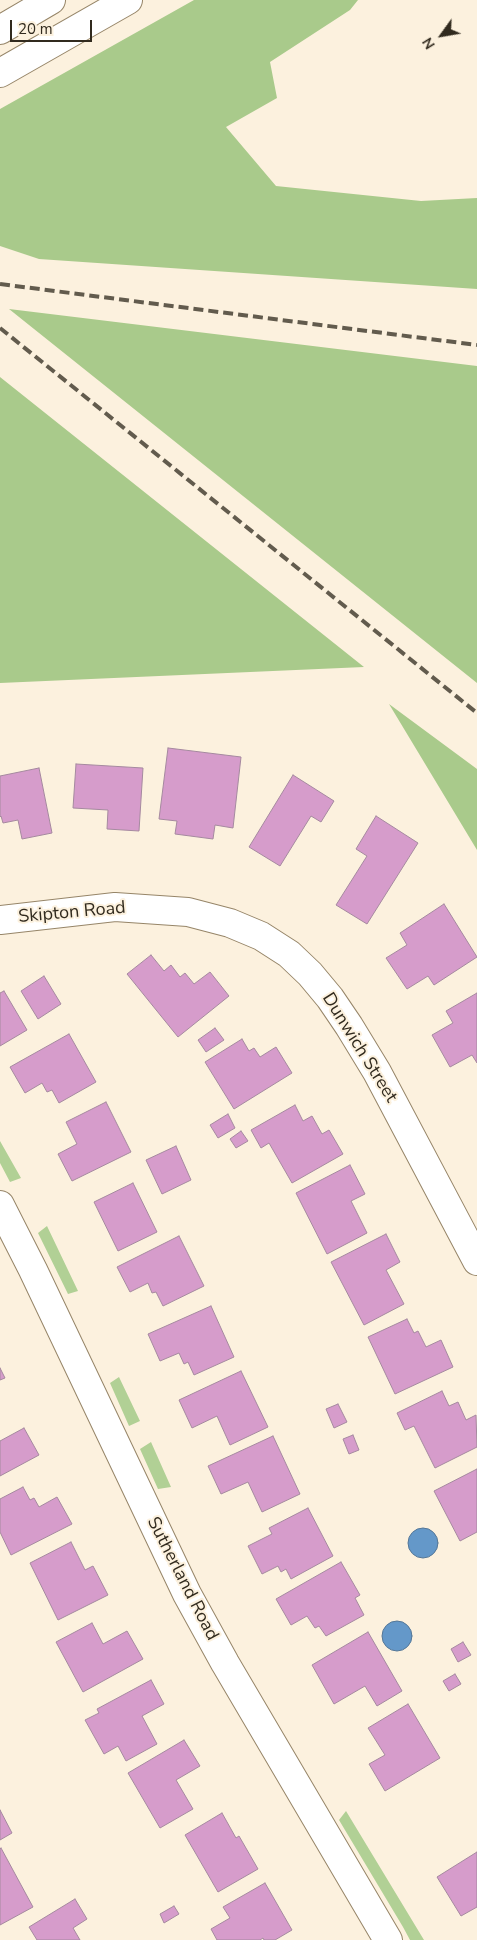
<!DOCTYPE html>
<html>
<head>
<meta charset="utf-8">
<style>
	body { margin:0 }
	#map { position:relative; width:477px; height:1940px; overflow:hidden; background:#fcf1de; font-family:"Nunito Sans",sans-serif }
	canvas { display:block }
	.north { position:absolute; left:417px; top:10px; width:50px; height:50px; -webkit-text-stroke:4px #fcf1de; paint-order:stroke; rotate:238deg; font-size:14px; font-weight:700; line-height:20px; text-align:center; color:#312a1e }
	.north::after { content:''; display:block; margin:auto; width:18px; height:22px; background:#312a1e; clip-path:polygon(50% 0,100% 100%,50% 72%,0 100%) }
	.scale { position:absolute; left:10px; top:20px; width:82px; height:22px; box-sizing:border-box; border:2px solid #312a1e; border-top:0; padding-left:6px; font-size:15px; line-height:18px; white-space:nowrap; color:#312a1e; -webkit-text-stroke:4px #fcf1de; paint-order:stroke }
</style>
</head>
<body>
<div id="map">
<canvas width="477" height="1940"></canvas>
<div class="north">N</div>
<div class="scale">20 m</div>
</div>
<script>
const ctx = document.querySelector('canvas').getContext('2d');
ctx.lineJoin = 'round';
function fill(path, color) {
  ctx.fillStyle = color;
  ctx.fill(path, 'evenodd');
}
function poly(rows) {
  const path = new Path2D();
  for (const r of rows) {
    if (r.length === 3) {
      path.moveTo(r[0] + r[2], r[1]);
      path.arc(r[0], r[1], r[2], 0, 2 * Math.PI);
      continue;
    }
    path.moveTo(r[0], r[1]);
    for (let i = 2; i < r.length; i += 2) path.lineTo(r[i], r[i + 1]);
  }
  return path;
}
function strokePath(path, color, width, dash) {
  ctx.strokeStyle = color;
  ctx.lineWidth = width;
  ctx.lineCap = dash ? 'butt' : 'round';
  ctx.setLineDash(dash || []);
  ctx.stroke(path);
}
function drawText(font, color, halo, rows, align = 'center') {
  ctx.font = font + ' "Nunito Sans",sans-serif';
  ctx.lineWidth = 4;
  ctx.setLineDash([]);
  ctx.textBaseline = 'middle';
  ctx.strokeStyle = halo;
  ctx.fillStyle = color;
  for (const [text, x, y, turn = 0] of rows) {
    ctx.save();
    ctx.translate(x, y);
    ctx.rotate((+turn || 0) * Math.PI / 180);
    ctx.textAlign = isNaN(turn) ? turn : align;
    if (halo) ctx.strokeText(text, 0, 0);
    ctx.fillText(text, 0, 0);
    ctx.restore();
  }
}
fill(poly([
	[0,1141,21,1178,10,1182,0,1163],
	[47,1226,78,1291,68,1294,38,1233],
	[119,1377,140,1421,129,1426,110,1383],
	[151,1442,171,1487,158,1489,140,1449],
	[346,1811,424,1940,410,1940,403,1927,339,1820]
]), '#b1d095');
fill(poly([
	[194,0,358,0,350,10,270,62,277,98,226,127,276,186,421,201,477,198,477,289,39,259,0,246,0,109],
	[9,309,477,366,477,683],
	[0,377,364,667,0,683],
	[389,704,477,769,477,850]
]), '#a9ca8b');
const water = poly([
	[423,1543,15],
	[397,1636,15]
]);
fill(water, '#6498c9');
strokePath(water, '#557796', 1);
const building = poly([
	[168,748,241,757,233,828,215,825,213,839,175,834,177,821,159,819,168,748],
	[76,764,143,768,139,831,107,829,108,810,73,808,76,764],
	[39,768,52,833,22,839,18,820,3,823,1,816,0,817,0,776,39,768],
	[293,775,334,801,321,822,311,816,280,866,249,847,293,775],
	[376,816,418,843,367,924,336,905,367,856,356,849,376,816],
	[444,904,477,957,434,985,428,976,407,989,386,958,407,945,400,933,444,904],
	[151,955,164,971,171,965,180,977,185,973,194,984,210,972,229,996,178,1037,127,974,151,955],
	[44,976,61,1004,38,1019,21,991,44,976],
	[4,991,27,1030,0,1046,0,993,4,991],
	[477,993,477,1063,472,1055,450,1067,432,1035,453,1023,446,1011,477,993],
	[215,1028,224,1040,206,1052,198,1040,215,1028],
	[69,1034,96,1082,59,1103,52,1090,47,1092,42,1083,25,1093,10,1067,69,1034],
	[242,1039,249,1051,254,1048,260,1057,276,1047,292,1073,234,1109,205,1062,242,1039],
	[106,1102,131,1152,72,1181,58,1154,77,1144,66,1122,106,1102],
	[295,1105,303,1121,312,1116,322,1134,329,1130,343,1154,292,1183,269,1143,261,1148,251,1130,295,1105],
	[228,1114,235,1128,218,1138,210,1125,228,1114],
	[241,1131,248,1141,236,1148,230,1139,241,1131],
	[176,1146,191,1180,162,1194,146,1160,176,1146],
	[350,1165,365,1194,351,1201,367,1233,327,1254,296,1193,350,1165],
	[133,1183,157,1232,118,1251,94,1202,133,1183],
	[386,1234,400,1262,386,1270,404,1304,364,1325,331,1262,386,1234],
	[179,1236,204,1286,163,1306,156,1292,152,1293,148,1283,130,1292,117,1267,179,1236],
	[211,1306,234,1357,194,1375,188,1362,184,1364,179,1353,160,1361,148,1334,211,1306],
	[407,1319,414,1333,418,1331,426,1347,441,1340,453,1367,395,1394,368,1337,407,1319],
	[0,1368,5,1378,0,1380,0,1368],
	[241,1371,268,1427,230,1445,217,1416,192,1428,179,1400,241,1371],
	[442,1391,449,1406,458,1402,466,1420,476,1415,477,1447,435,1468,414,1426,405,1430,397,1413,442,1391],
	[338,1404,347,1422,334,1428,326,1409,338,1404],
	[24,1428,39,1455,0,1476,0,1441,24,1428],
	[353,1435,359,1450,349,1454,343,1439,353,1435],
	[273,1436,300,1494,262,1512,248,1482,221,1494,208,1466,273,1436],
	[477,1469,477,1532,460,1541,434,1491,477,1469],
	[23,1487,30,1500,34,1498,39,1507,57,1497,72,1524,11,1555,0,1532,0,1499,23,1487],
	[308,1508,333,1556,291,1579,286,1569,281,1572,278,1566,262,1574,248,1546,272,1534,269,1528,308,1508],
	[71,1542,85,1570,93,1566,108,1595,58,1620,30,1563,71,1542],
	[341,1562,360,1595,355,1598,364,1615,326,1636,319,1626,315,1628,307,1616,291,1625,276,1599,341,1562],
	[92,1623,103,1644,127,1631,143,1659,83,1692,56,1642,92,1623],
	[368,1632,402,1691,377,1706,365,1686,334,1704,312,1665,368,1632],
	[463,1642,471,1655,458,1662,451,1649,463,1642],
	[455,1674,461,1684,449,1691,443,1681,455,1674],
	[151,1680,164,1704,142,1716,157,1744,126,1761,118,1746,104,1754,85,1720,99,1713,97,1709,151,1680],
	[408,1704,440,1758,385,1791,369,1764,385,1755,368,1728,408,1704],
	[184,1740,200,1766,176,1780,193,1809,160,1828,128,1773,184,1740],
	[0,1810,12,1833,0,1840,0,1810],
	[222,1813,236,1838,239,1836,258,1869,218,1892,185,1835,222,1813],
	[1,1848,33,1907,0,1925,0,1849,1,1848],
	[477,1852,477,1907,461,1916,437,1877,477,1852],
	[265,1883,292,1930,275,1940,264,1940,263,1938,260,1940,217,1940,211,1929,230,1918,223,1907,265,1883],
	[75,1899,87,1919,73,1928,80,1940,37,1940,29,1927,75,1899],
	[174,1906,179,1914,164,1923,160,1914,174,1906]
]);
fill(building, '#d69ccb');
strokePath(building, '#a5899f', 1);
const minor = poly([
	[0,920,115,907,188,912,230,923,261,936,289,954,310,974,330,998,349,1026,377,1072,477,1261],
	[0,1205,33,1270,187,1594,225,1663,388,1940]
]);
const secondary = poly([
	[0,30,51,0],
	[0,73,128,0]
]);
strokePath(minor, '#968568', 30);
strokePath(secondary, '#968568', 30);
strokePath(minor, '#fff', 28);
strokePath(secondary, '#fff', 28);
strokePath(poly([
	[0,284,477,345],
	[0,328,477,713]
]), '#625b4d', 4, [10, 5]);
drawText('18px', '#312a1e', '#fcf1de', [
	["Skipton Road",72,913,-5],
	["Dunwich Street",359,1048,58],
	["Sutherland Road",182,1579,63]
]);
</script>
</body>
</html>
